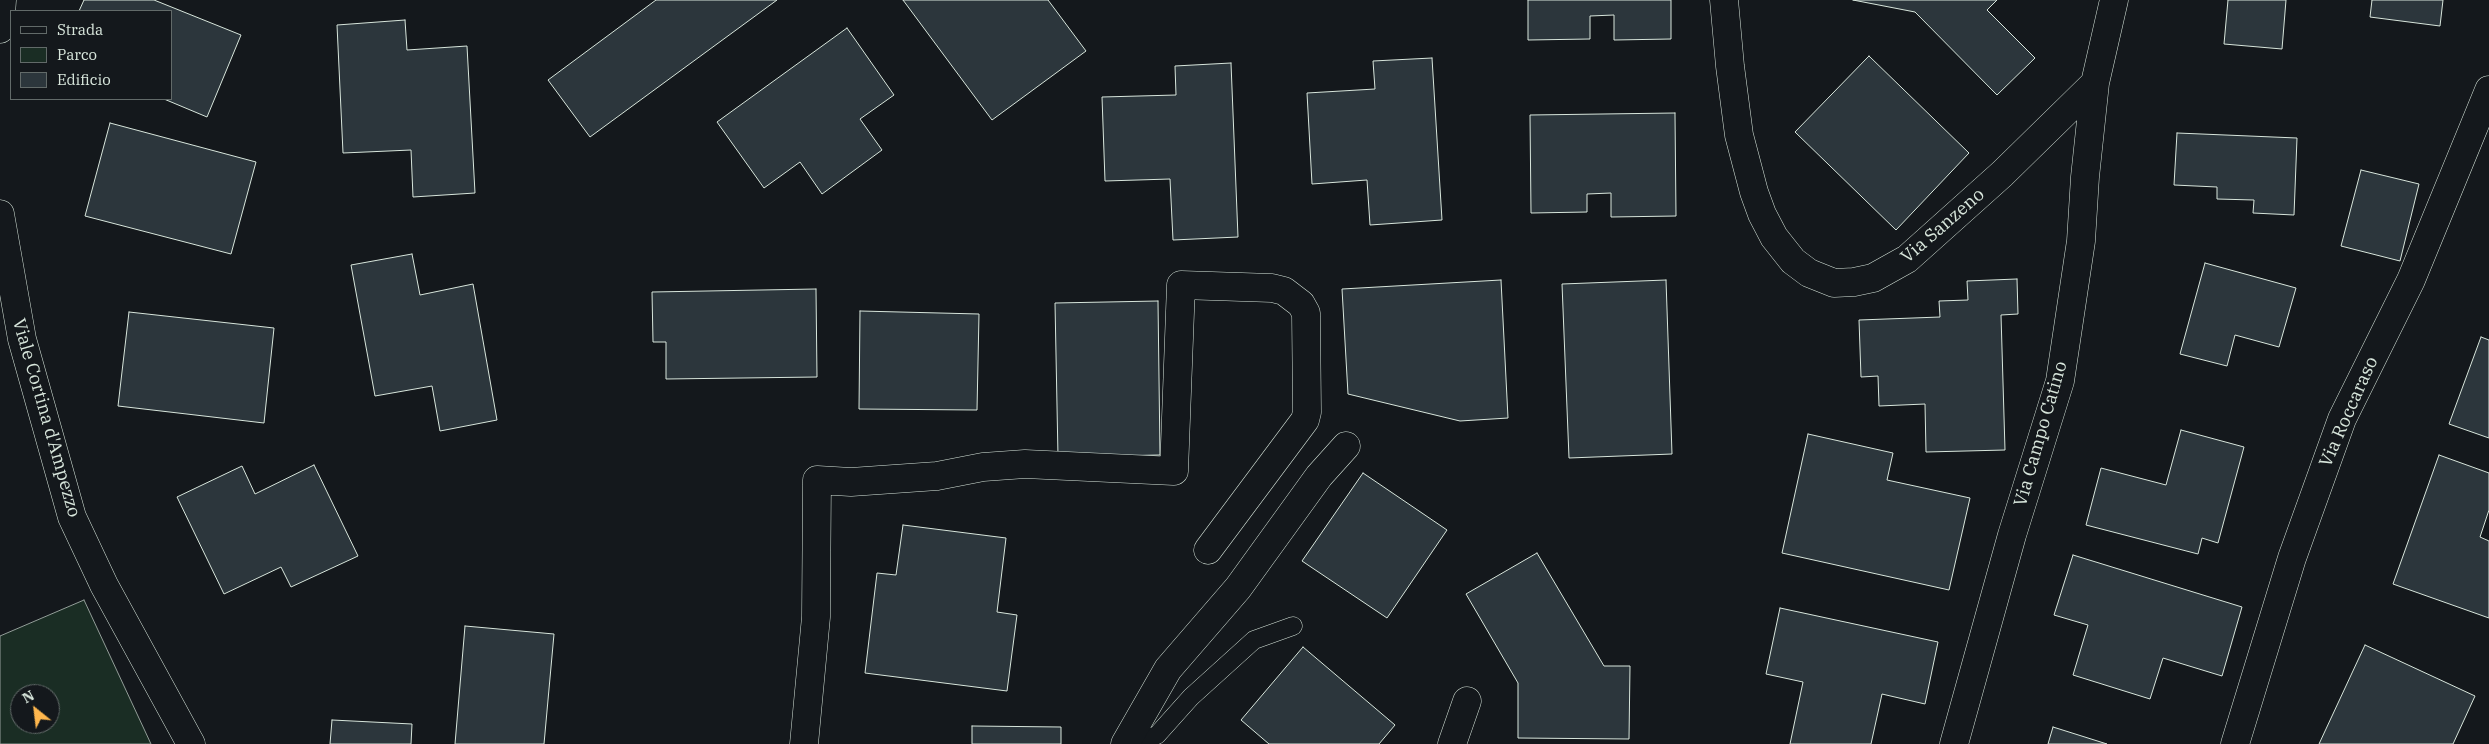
<!DOCTYPE html>
<html>
<head>
<meta charset="utf-8">
<style>
	body { margin:0 }
	#map { position:relative; width:2489px; height:744px; overflow:hidden; background:#14181c; font-family:"IBM Plex Serif",serif }
	canvas { display:block }
	.legend { position:absolute; left:10px; top:10px; width:162px; height:90px; box-sizing:border-box; background:#14181c; border:1px solid #626a69; margin:0; padding:6px 9px; list-style:none; font-size:15px; color:#d8e6dc }
	.legend li { display:flex; align-items:center; gap:10px; height:25px }
	.legend b { width:25px; border:1px solid #626a69 }
	.north { position:absolute; left:10px; top:684px; width:50px; height:50px; box-sizing:border-box; background:#14181c; border:1px solid #626a69; border-radius:50%; rotate:331deg; font-size:14px; font-weight:700; line-height:20px; text-align:center; color:#d8e6dc }
	.north::after { content:''; display:block; margin:auto; width:18px; height:22px; background:#ffb74d; clip-path:polygon(50% 0,100% 100%,50% 72%,0 100%) }
</style>
</head>
<body>
<div id="map">
<canvas width="2489" height="744"></canvas>
<ul class="legend">
<li><b style="height:6px;background:#14181c"></b>Strada</li>
<li><b style="height:14px;background:#1a2d24"></b>Parco</li>
<li><b style="height:14px;background:#2c363c"></b>Edificio</li>
</ul>
<div class="north">N</div>
</div>
<script>
const ctx = document.querySelector('canvas').getContext('2d');
ctx.lineJoin = 'round';
function fill(path, color) {
  ctx.fillStyle = color;
  ctx.fill(path, 'evenodd');
}
function poly(rows) {
  const path = new Path2D();
  for (const r of rows) {
    path.moveTo(r[0], r[1]);
    for (let i = 2; i < r.length; i += 2) path.lineTo(r[i], r[i + 1]);
  }
  return path;
}
function strokePath(path, color, width, dash) {
  ctx.strokeStyle = color;
  ctx.lineWidth = width;
  ctx.lineCap = dash ? 'butt' : 'round';
  ctx.setLineDash(dash || []);
  ctx.stroke(path);
}
function drawText(font, color, halo, rows, align = 'center') {
  ctx.font = font + ' "IBM Plex Serif",serif';
  ctx.lineWidth = 4;
  ctx.setLineDash([]);
  ctx.textBaseline = 'middle';
  ctx.strokeStyle = halo;
  ctx.fillStyle = color;
  for (const [text, x, y, turn = 0] of rows) {
    ctx.save();
    ctx.translate(x, y);
    ctx.rotate((+turn || 0) * Math.PI / 180);
    ctx.textAlign = isNaN(turn) ? turn : align;
    if (halo) ctx.strokeText(text, 0, 0);
    ctx.fillText(text, 0, 0);
    ctx.restore();
  }
}
const green = poly([
	[84,600,151,744,0,744,0,636,84,600],
	[20,694,50,694,50,724,20,724,20,694]
]);
fill(green, '#1a2d24');
strokePath(green, '#939e99', 1);
const building = poly([
	[84,0,154,0,241,35,207,117,164,99,171,99,171,11,79,11,84,0],
	[656,0,777,0,590,137,548,80,656,0],
	[903,0,1048,0,1086,51,992,120,903,0],
	[1528,0,1671,0,1671,39,1614,40,1614,15,1590,16,1590,39,1528,40,1528,0],
	[1853,0,1997,0,1987,10,2035,58,1997,95,1915,12,1853,0],
	[2228,0,2286,0,2282,49,2224,44,2228,0],
	[2372,0,2443,0,2440,26,2370,17,2372,0],
	[405,20,407,50,467,46,475,193,413,197,411,150,343,153,337,25,405,20],
	[847,28,894,95,860,119,882,150,822,194,800,162,764,188,717,122,847,28],
	[1869,56,1969,153,1896,230,1795,132,1869,56],
	[1432,58,1442,220,1370,225,1367,180,1312,184,1307,93,1375,89,1373,61,1432,58],
	[1231,63,1238,237,1173,240,1170,179,1105,181,1102,97,1176,95,1175,66,1231,63],
	[1675,113,1676,216,1611,217,1611,193,1587,194,1587,212,1531,213,1530,115,1675,113],
	[110,123,256,162,231,254,85,216,110,123],
	[2177,133,2297,138,2294,215,2253,213,2254,200,2217,199,2217,187,2174,185,2177,133],
	[2361,170,2419,184,2400,261,2341,246,2361,170],
	[412,254,420,295,473,284,497,420,440,431,432,386,375,396,351,265,412,254],
	[2205,263,2296,288,2279,347,2235,335,2227,366,2180,354,2205,263],
	[2017,279,2018,314,2001,315,2005,450,1926,452,1925,404,1879,406,1878,376,1861,377,1859,320,1940,317,1939,301,1968,300,1967,281,2017,279],
	[1501,280,1508,418,1460,421,1348,394,1342,289,1501,280],
	[1666,280,1672,454,1569,458,1562,284,1666,280],
	[816,289,817,377,666,379,666,342,653,342,652,292,816,289],
	[1158,301,1160,455,1058,457,1055,303,1158,301],
	[860,311,979,314,977,410,859,409,860,311],
	[129,312,274,328,264,423,118,406,129,312],
	[2481,337,2489,340,2489,438,2449,424,2481,337],
	[2181,430,2244,447,2218,543,2202,538,2198,554,2086,525,2101,468,2166,485,2181,430],
	[1808,434,1893,453,1887,480,1970,498,1949,590,1782,553,1808,434],
	[2439,455,2489,473,2489,510,2480,537,2489,541,2489,618,2393,584,2439,455],
	[314,465,358,556,291,587,281,567,224,594,177,497,242,466,255,494,314,465],
	[1363,473,1447,530,1387,618,1302,561,1363,473],
	[903,525,1006,538,997,612,1017,615,1007,691,865,673,877,573,896,575,903,525],
	[1537,553,1604,666,1630,666,1629,739,1518,738,1518,683,1466,594,1537,553],
	[2073,555,2242,607,2222,676,2163,658,2150,699,2073,675,2088,625,2054,615,2073,555],
	[1780,608,1938,642,1925,704,1882,694,1871,744,1790,744,1803,682,1766,674,1780,608],
	[465,626,554,634,544,744,455,744,465,626],
	[2365,645,2475,696,2453,744,2319,744,2365,645],
	[1303,647,1395,725,1379,744,1269,744,1241,720,1303,647],
	[332,720,412,724,411,744,330,744,332,720],
	[972,726,1061,727,1061,744,972,744,972,726],
	[2053,727,2107,744,2048,744,2053,727]
]);
fill(building, '#2c363c');
strokePath(building, '#d8e6dc', 1);
const service = poly([
	[1132,744,1157,735,1191,697,1254,640,1293,626]
]);
const minor = poly([
	[1724,0,1730,66,1739,135,1754,192,1762,214,1774,237,1793,261,1809,273,1834,283,1854,282,1873,278,1907,259,2002,174,2095,83],
	[804,744,816,617,817,480,851,482,937,476,983,467,1025,464,1174,471,1181,285,1272,288,1284,291,1301,304,1306,313,1307,412,1305,420,1208,550],
	[1125,744,1168,669,1238,588,1319,476,1346,446],
	[1452,744,1467,701],
	[1954,744,2012,535,2060,381,2081,241,2085,177,2095,83,2114,0],
	[2235,744,2292,558,2342,419,2411,280,2489,90]
]);
const tertiary = poly([
	[0,29,2,0],
	[0,214,22,339,72,517,104,585,191,744]
]);
strokePath(service, '#d8e6dc', 19);
strokePath(minor, '#d8e6dc', 29);
strokePath(tertiary, '#d8e6dc', 29);
strokePath(service, '#14181c', 18);
strokePath(minor, '#14181c', 28);
strokePath(tertiary, '#14181c', 28);
drawText('18px', '#d8e6dc', '#14181c', [
	["Via Sanzeno",1943,226,-41],
	["Via Roccaraso",2349,412,-66],
	["Viale Cortina d'Ampezzo",46,418,74],
	["Via Campo Catino",2041,434,-74]
]);
</script>
</body>
</html>
